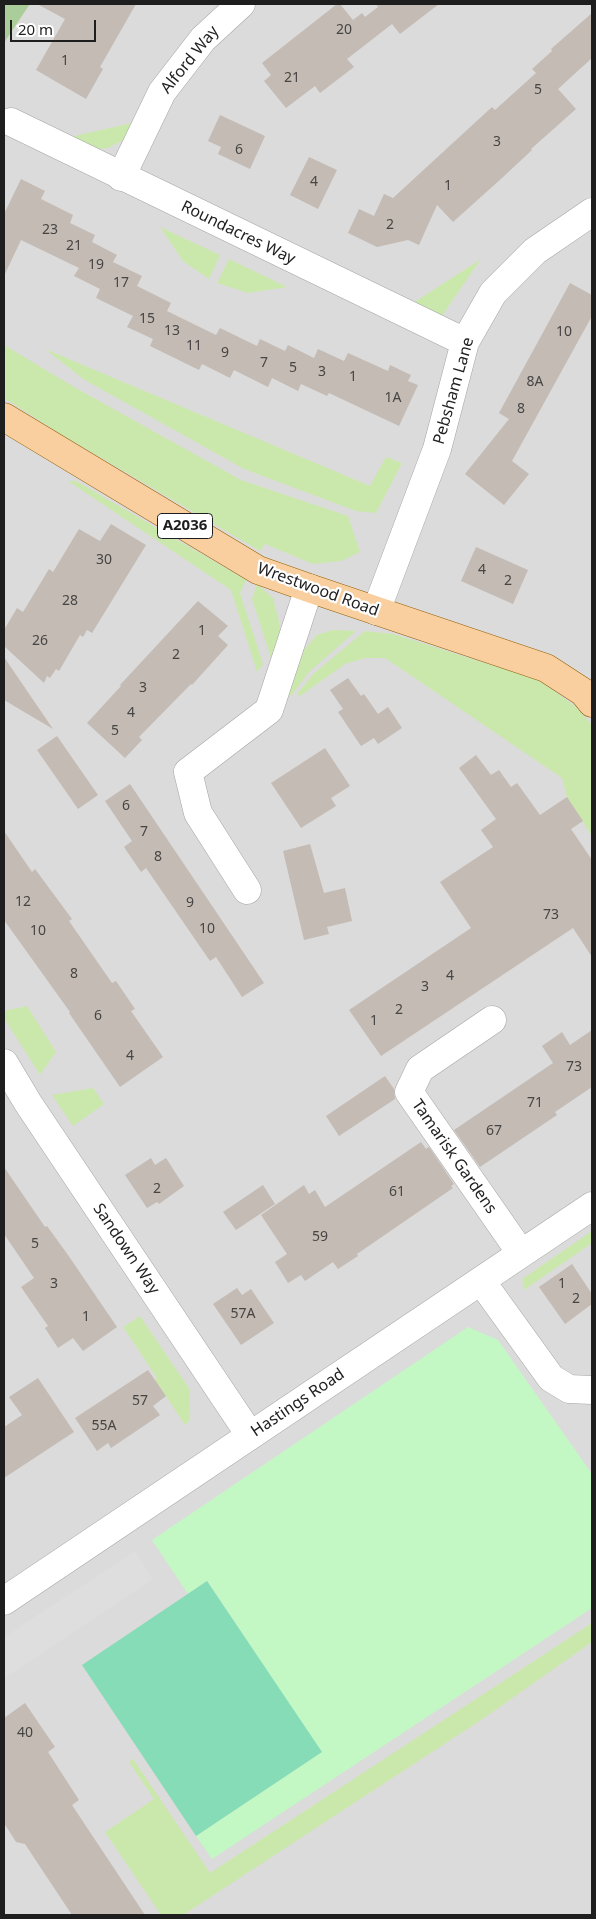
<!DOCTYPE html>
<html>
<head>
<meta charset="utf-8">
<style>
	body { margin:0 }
	#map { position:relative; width:596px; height:1919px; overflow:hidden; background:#efebe5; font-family:"Noto Sans",sans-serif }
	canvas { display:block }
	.frame { position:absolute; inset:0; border:5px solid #1e1e1e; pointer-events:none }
	.scale { position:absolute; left:10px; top:20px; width:86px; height:22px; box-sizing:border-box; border:2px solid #1e1e1e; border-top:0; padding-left:6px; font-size:15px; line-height:18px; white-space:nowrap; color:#1e1e1e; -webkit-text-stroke:4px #fff; paint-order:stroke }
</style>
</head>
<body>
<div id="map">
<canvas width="596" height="1919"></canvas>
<div class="frame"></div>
<div class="scale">20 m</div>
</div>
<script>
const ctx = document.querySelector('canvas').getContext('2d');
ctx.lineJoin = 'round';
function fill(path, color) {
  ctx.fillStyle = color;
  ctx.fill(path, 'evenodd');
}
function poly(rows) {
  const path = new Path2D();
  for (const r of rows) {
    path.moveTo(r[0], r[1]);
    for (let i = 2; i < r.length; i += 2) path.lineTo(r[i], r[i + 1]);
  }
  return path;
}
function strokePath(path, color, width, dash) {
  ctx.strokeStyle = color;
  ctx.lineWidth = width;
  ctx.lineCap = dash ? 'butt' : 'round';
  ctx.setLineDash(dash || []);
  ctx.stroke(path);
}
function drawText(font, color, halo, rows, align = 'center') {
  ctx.font = font + ' "Noto Sans",sans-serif';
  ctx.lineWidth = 4.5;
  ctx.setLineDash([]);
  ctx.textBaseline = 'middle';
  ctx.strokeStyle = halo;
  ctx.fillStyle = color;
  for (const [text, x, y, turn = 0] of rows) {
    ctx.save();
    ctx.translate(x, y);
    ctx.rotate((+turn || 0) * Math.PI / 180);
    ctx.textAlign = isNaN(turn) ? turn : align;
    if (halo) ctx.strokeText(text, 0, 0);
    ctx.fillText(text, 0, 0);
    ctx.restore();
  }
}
fill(poly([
	[30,4,592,4,592,1915,4,1915,4,43]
]), '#dcdbdb');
fill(poly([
	[132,123,123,140,108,148,94,149,70,137],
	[160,227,220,255,209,279,183,261],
	[229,259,287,287,248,293,217,283],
	[481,259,441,317,413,303],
	[4,345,74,387,241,480,348,516,360,552,341,561,313,564,265,544,260,551,62,435,4,398],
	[45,349,370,486,386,457,402,463,376,513,356,511,244,469,83,379],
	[68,481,76,481,246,580,240,593,263,664,257,672,231,590],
	[257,584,273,598,280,626,281,643,273,664,252,599],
	[333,630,356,631,309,672,291,696,288,693,304,650,317,635],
	[365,631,393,634,539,680,576,707,592,725,592,836,567,797,562,778,385,658,365,658,345,664,300,696,297,694,313,674],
	[27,1006,56,1052,40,1075,4,1018,4,1011],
	[93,1088,104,1104,73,1126,52,1095],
	[592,1231,592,1243,524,1290,522,1279],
	[140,1316,190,1390,189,1421,185,1425,155,1380,157,1378,123,1327],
	[592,1623,592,1642,484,1718,183,1915,161,1915,105,1832,154,1799,129,1762,133,1759,210,1873]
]), '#cbe8ac');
fill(poly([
	[4,4,30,4,4,43]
]), '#abcd9a');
fill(poly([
	[468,1327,498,1340,592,1474,592,1608,212,1859,196,1836,321,1752,207,1581,188,1594,152,1540]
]), '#c3f8c5');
fill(poly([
	[207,1581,322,1752,196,1836,82,1665]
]), '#85dcb7');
fill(poly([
	[135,1551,153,1579,4,1679,4,1637]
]), '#dedede');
fill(poly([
	[37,4,136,4,100,67,103,69,86,99,36,70,65,19],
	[337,4,340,4,353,20,362,13,365,17,378,7,376,4,439,4,400,34,392,24,347,59,354,67,320,93,315,86,286,108,264,81,271,75,262,63],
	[592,13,592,58,558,89,576,109,531,149,532,150,502,178,453,222,437,205,419,245,408,240,377,247,348,233,359,209,374,216,384,194,393,198,492,107,495,110,536,73,532,69,552,51,551,49],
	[220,115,265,136,250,169,218,154,221,147,208,141],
	[309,157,337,170,318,209,290,195],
	[21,179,45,191,41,199,73,215,70,223,95,235,92,242,117,255,113,262,142,276,137,286,171,303,167,311,216,335,220,328,257,346,260,339,285,351,288,345,314,358,318,349,344,361,348,353,388,371,390,365,411,375,408,381,418,385,399,426,329,393,327,396,301,384,298,391,272,378,268,387,234,370,230,378,202,364,199,370,150,346,153,339,127,327,133,316,96,298,100,289,74,276,79,268,21,240,4,276,4,214],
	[570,283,592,295,592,316,512,461,529,474,504,505,465,474,509,419,499,413],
	[111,524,146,545,92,633,87,630,83,637,80,635,59,671,56,669,50,678,47,676,44,683,4,646,4,630,17,608,23,612,49,569,53,572,79,529,100,541],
	[476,547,528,570,513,604,461,581],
	[198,601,228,626,218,636,228,645,192,685,191,684,139,737,142,740,125,758,87,723,121,686,120,685],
	[4,657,53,729,4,700],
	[348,678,361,696,364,694,378,714,388,707,402,728,378,744,374,738,361,746,338,712,343,709,330,690],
	[57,736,98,795,78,809,37,750],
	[325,748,350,786,331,798,336,806,301,828,271,783],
	[476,755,491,775,499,770,511,787,517,783,540,815,567,797,583,821,571,829,592,860,592,957,573,928,381,1056,349,1010,471,928,440,882,493,847,481,830,496,819,459,768],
	[130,784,264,983,242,997,216,957,210,961,146,868,141,872,124,847,132,841,105,801],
	[4,831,32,872,35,869,72,919,69,921,112,983,116,981,135,1009,131,1011,163,1057,120,1087,69,1013,70,1012,4,920],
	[310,844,324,893,345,888,352,921,327,927,329,934,304,940,283,851],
	[592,1030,592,1087,555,1112,557,1115,480,1167,454,1130,553,1063,542,1046,562,1032,570,1045],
	[385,1076,394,1089,395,1099,339,1136,326,1116],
	[421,1142,426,1149,429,1147,454,1184,451,1186,453,1188,357,1254,358,1256,338,1269,333,1262,305,1281,301,1275,288,1283,275,1262,287,1254,261,1215,304,1185,309,1194,315,1190,325,1207],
	[151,1158,155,1165,166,1158,184,1186,159,1204,157,1202,147,1208,125,1175],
	[4,1167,45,1227,47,1226,68,1255,117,1327,83,1351,73,1338,58,1348,45,1328,48,1326,21,1287,34,1278,4,1234],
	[263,1185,275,1204,236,1230,223,1212],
	[572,1264,592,1294,592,1304,565,1324,539,1287],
	[237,1288,242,1295,251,1289,274,1323,241,1345,213,1304],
	[148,1370,166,1396,153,1406,160,1415,111,1448,108,1443,97,1451,75,1418],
	[38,1378,74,1432,4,1478,4,1427,22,1415,9,1397],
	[25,1703,55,1747,48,1752,79,1800,72,1805,145,1915,72,1915,25,1844,16,1842,4,1823,4,1718]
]), '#c3bbb4');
const minor = poly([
	[11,122,465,342],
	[121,177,162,92,203,39,241,4],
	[376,611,437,449,465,342,493,293,535,251,592,212],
	[247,890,198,813,188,772,269,710,309,588],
	[492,1020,420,1069,409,1092,521,1253],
	[4,1063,28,1103,250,1435],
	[481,1281,551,1378,569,1389,592,1390],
	[4,1601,592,1206]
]);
const major = poly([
	[4,417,258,570,309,588,546,668,583,692,592,703]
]);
strokePath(minor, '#a5a5a5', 29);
strokePath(major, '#946004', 29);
strokePath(minor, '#fff', 28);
strokePath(major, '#f9cf9f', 28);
drawText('14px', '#474544', null, [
	["20",344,30],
	["1",65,61],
	["21",292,78],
	["5",538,90],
	["3",497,142],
	["6",239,150],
	["4",314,182],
	["1",448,186],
	["2",390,225],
	["23",50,230],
	["21",74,246],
	["19",96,265],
	["17",121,283],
	["15",147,319],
	["13",172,331],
	["10",564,332],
	["11",194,346],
	["9",225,353],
	["7",264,363],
	["5",293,368],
	["3",322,372],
	["1",353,377],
	["8A",535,382],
	["1A",393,398],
	["8",521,409],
	["30",104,560],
	["4",482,570],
	["2",508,581],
	["28",70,601],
	["1",202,631],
	["26",40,641],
	["2",176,655],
	["3",143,688],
	["4",131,713],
	["5",115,731],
	["6",126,806],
	["7",144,832],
	["8",158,857],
	["12",23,902],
	["9",190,903],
	["73",551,915],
	["10",207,929],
	["10",38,931],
	["8",74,974],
	["4",450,976],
	["3",425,987],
	["2",399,1010],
	["6",98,1016],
	["1",374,1021],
	["4",130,1056],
	["73",574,1067],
	["71",535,1103],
	["67",494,1131],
	["2",157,1189],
	["61",397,1192],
	["59",320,1237],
	["5",35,1244],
	["3",54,1284],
	["1",562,1284],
	["2",576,1299],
	["57A",243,1314],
	["1",86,1317],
	["57",140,1401],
	["55A",104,1426],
	["40",25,1733]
]);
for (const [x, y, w] of [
	[185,526,55]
]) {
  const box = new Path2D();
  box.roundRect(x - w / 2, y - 12.5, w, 25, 4);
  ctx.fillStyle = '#fff';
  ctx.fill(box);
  strokePath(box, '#1e1e1e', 1);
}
drawText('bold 15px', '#1e1e1e', null, [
	["A2036",185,526]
]);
drawText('16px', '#1e1e1e', '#fff', [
	["Alford Way",190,60,-51],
	["Roundacres Way",238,233,26],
	["Pebsham Lane",454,391,-74],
	["Wrestwood Road",318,590,20],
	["Tamarisk Gardens",454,1157,55],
	["Sandown Way",126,1249,56],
	["Hastings Road",298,1403,-34]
]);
</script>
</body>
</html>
